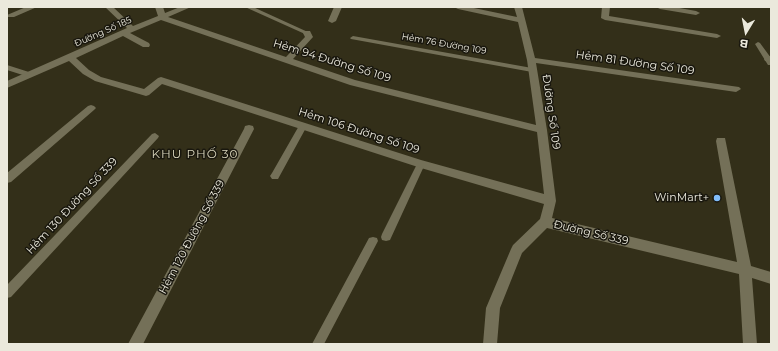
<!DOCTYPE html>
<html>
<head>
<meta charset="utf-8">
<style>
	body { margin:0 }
	#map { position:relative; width:778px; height:351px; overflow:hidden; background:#332f19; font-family:Montserrat,sans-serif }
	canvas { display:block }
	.frame { position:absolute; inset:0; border:8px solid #ebe9dc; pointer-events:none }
	.north { position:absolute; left:726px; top:12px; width:40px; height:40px; -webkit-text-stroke:3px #19170e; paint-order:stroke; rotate:190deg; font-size:11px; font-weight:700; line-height:16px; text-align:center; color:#ebe9dc }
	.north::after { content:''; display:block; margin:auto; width:14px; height:18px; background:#ebe9dc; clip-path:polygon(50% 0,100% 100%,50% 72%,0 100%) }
</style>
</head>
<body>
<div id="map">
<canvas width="778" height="351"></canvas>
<div class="frame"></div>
<div class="north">B</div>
</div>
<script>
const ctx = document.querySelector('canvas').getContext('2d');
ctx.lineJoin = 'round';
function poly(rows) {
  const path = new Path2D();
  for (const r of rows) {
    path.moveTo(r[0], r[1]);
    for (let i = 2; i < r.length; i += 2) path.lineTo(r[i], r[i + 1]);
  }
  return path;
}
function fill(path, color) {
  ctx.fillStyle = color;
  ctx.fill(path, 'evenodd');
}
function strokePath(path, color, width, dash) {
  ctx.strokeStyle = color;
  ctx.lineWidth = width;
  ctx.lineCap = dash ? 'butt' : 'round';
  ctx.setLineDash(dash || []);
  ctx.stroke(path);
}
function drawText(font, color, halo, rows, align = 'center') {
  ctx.font = font + ' Montserrat,sans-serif';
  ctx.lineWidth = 3;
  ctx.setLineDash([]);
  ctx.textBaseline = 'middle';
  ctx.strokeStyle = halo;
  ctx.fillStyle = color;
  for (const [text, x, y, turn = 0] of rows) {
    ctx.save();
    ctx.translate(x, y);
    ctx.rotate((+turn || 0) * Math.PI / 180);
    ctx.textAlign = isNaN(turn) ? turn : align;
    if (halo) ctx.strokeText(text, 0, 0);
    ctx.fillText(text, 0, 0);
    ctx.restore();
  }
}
fill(poly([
	[245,7,253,7,310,33,307,35,305,34,245,7],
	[353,36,532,68,536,70,532,72,351,39,350,38,353,36],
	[758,42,760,43,771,58,771,65,768,65,755,44,758,42],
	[7,65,32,73,33,75,29,77,7,70,7,65],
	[303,123,307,126,278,179,272,179,270,176,272,173,300,124,303,123],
	[155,133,159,136,158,138,11,297,7,298,7,285,152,134,155,133],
	[421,161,425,164,390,240,386,241,382,240,381,237,382,234,417,164,421,161],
	[373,237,377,238,378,241,324,344,312,344,369,238,373,237]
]), '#747058');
fill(poly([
	[26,7,37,7,14,17,8,17,7,15,26,7],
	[105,7,113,7,133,26,158,16,155,7,163,7,165,13,180,7,191,7,168,17,286,57,305,37,303,33,304,31,310,31,313,37,293,59,355,80,536,125,527,60,518,22,458,9,454,7,469,7,517,17,514,7,522,7,535,58,739,87,741,89,736,92,536,63,547,130,556,201,552,218,737,262,716,141,717,138,725,138,751,266,771,272,771,284,752,278,757,344,743,344,739,274,547,228,522,253,500,308,497,344,483,344,486,308,511,249,513,245,540,219,544,204,421,168,162,84,149,95,146,96,95,81,83,74,69,61,7,88,7,81,127,28,105,7],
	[161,20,350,85,537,132,544,194,421,160,161,77,158,78,144,89,101,77,89,70,76,58,123,36,143,47,149,47,150,45,149,43,130,33,161,20],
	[334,7,342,7,336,21,332,23,328,21,334,7],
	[602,7,610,7,609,16,717,34,721,36,717,38,605,20,601,18,602,7],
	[656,7,674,7,696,11,700,13,696,15,660,9,656,7],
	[771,56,771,62,765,61,764,59,765,57,771,56],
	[91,105,94,106,96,108,94,110,11,182,7,183,7,173,88,106,91,105],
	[249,125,253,126,254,129,143,344,128,344,244,129,245,126,249,125]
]), '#747058');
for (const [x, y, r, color] of [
	[717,198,4,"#81bdfa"]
]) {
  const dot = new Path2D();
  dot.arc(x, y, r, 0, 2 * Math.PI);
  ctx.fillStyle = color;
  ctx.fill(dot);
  strokePath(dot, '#19170e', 1.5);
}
drawText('9px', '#ebe9dc', '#19170e', [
	["Đường Số 185",103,32,-24],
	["Hẻm 76 Đường 109",444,44,10]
]);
drawText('11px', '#ebe9dc', '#19170e', [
	["Hẻm 94 Đường Số 109",332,61,17],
	["Hẻm 81 Đường Số 109",635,63,8],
	["Đường Số 109",551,112,82],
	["Hẻm 106 Đường Số 109",359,131,18],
	["Hẻm 130 Đường Số 339",72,206,-47],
	["Đường Số 339",591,233,13],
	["Hẻm 120 Đường Số 339",192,237,-62]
]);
drawText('11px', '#ebe9dc', '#19170e', [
	["WinMart+",709,198]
], 'right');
ctx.letterSpacing = '1px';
drawText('12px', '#d9d5bb', '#19170e', [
	["KHU PHỐ 30",195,154]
]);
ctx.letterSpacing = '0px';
</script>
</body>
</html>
